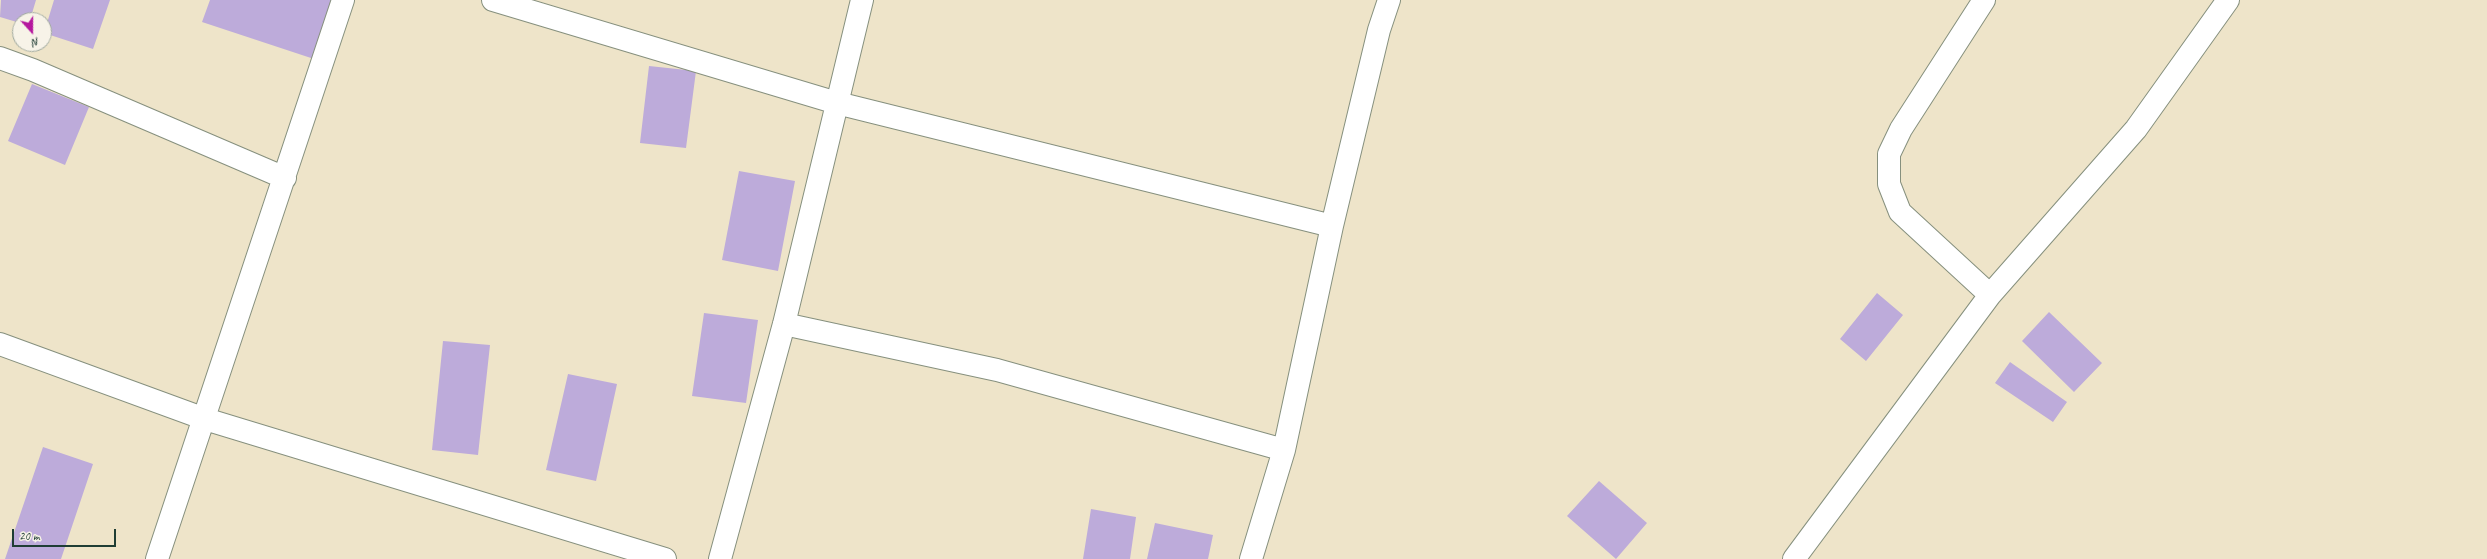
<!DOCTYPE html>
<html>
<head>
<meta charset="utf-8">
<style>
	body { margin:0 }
	#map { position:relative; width:2487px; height:559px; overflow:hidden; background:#eee4c9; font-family:Caveat,sans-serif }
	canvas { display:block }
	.north { position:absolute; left:12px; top:12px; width:40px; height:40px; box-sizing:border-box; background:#f7f3e8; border:1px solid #a1aaa0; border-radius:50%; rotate:159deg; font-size:11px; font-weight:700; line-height:16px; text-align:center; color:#1f3d34 }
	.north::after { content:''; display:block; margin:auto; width:14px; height:18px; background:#b5179e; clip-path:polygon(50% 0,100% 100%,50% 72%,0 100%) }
	.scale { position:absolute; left:12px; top:529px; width:104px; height:18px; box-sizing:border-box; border:2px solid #1f3d34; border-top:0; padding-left:5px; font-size:12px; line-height:14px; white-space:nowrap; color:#1f3d34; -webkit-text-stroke:3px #f7f3e8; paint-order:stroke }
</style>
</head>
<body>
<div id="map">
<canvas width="2487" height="559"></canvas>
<div class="north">N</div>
<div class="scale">20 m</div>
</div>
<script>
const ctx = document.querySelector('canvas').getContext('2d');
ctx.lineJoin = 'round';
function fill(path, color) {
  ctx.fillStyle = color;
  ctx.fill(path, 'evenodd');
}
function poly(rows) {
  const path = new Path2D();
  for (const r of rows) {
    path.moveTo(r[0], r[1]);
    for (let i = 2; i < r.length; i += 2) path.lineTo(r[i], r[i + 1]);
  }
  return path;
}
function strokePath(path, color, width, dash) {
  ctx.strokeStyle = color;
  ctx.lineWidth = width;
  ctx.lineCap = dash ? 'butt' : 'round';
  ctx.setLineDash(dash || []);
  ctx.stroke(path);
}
fill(poly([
	[1,0,36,0,30,20,20,20,20,23,0,17],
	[54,0,110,0,93,49,44,33],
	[210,0,334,0,314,59,202,22],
	[649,66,696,71,686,148,640,143],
	[32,84,89,107,65,165,8,141],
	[739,171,795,181,778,271,722,260],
	[1877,293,1903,315,1866,361,1840,339],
	[2049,312,2102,363,2074,392,2022,341],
	[704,313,758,320,746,403,692,396],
	[443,341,490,345,478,455,432,450],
	[2010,362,2067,402,2053,422,1995,383],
	[568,374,617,384,596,481,546,470],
	[43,447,93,464,61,559,5,559],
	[1599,481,1647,523,1616,559,1567,516],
	[1091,509,1136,517,1130,559,1083,559],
	[1155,523,1213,535,1208,559,1147,559]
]), '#bdabda');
const minor = poly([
	[493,0,837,103,1332,226],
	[1984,0,1901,129,1889,154,1889,184,1900,212,1990,295],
	[0,58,33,70,285,178],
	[784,324,997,370,1284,450],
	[0,344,205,419,665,559],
	[157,559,343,0],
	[720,559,784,324,862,0],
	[1251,559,1284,450,1332,226,1379,30,1389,0],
	[1794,559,1990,295,2136,129,2228,0]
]);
strokePath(minor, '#86907e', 24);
strokePath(minor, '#fff', 22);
</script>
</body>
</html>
